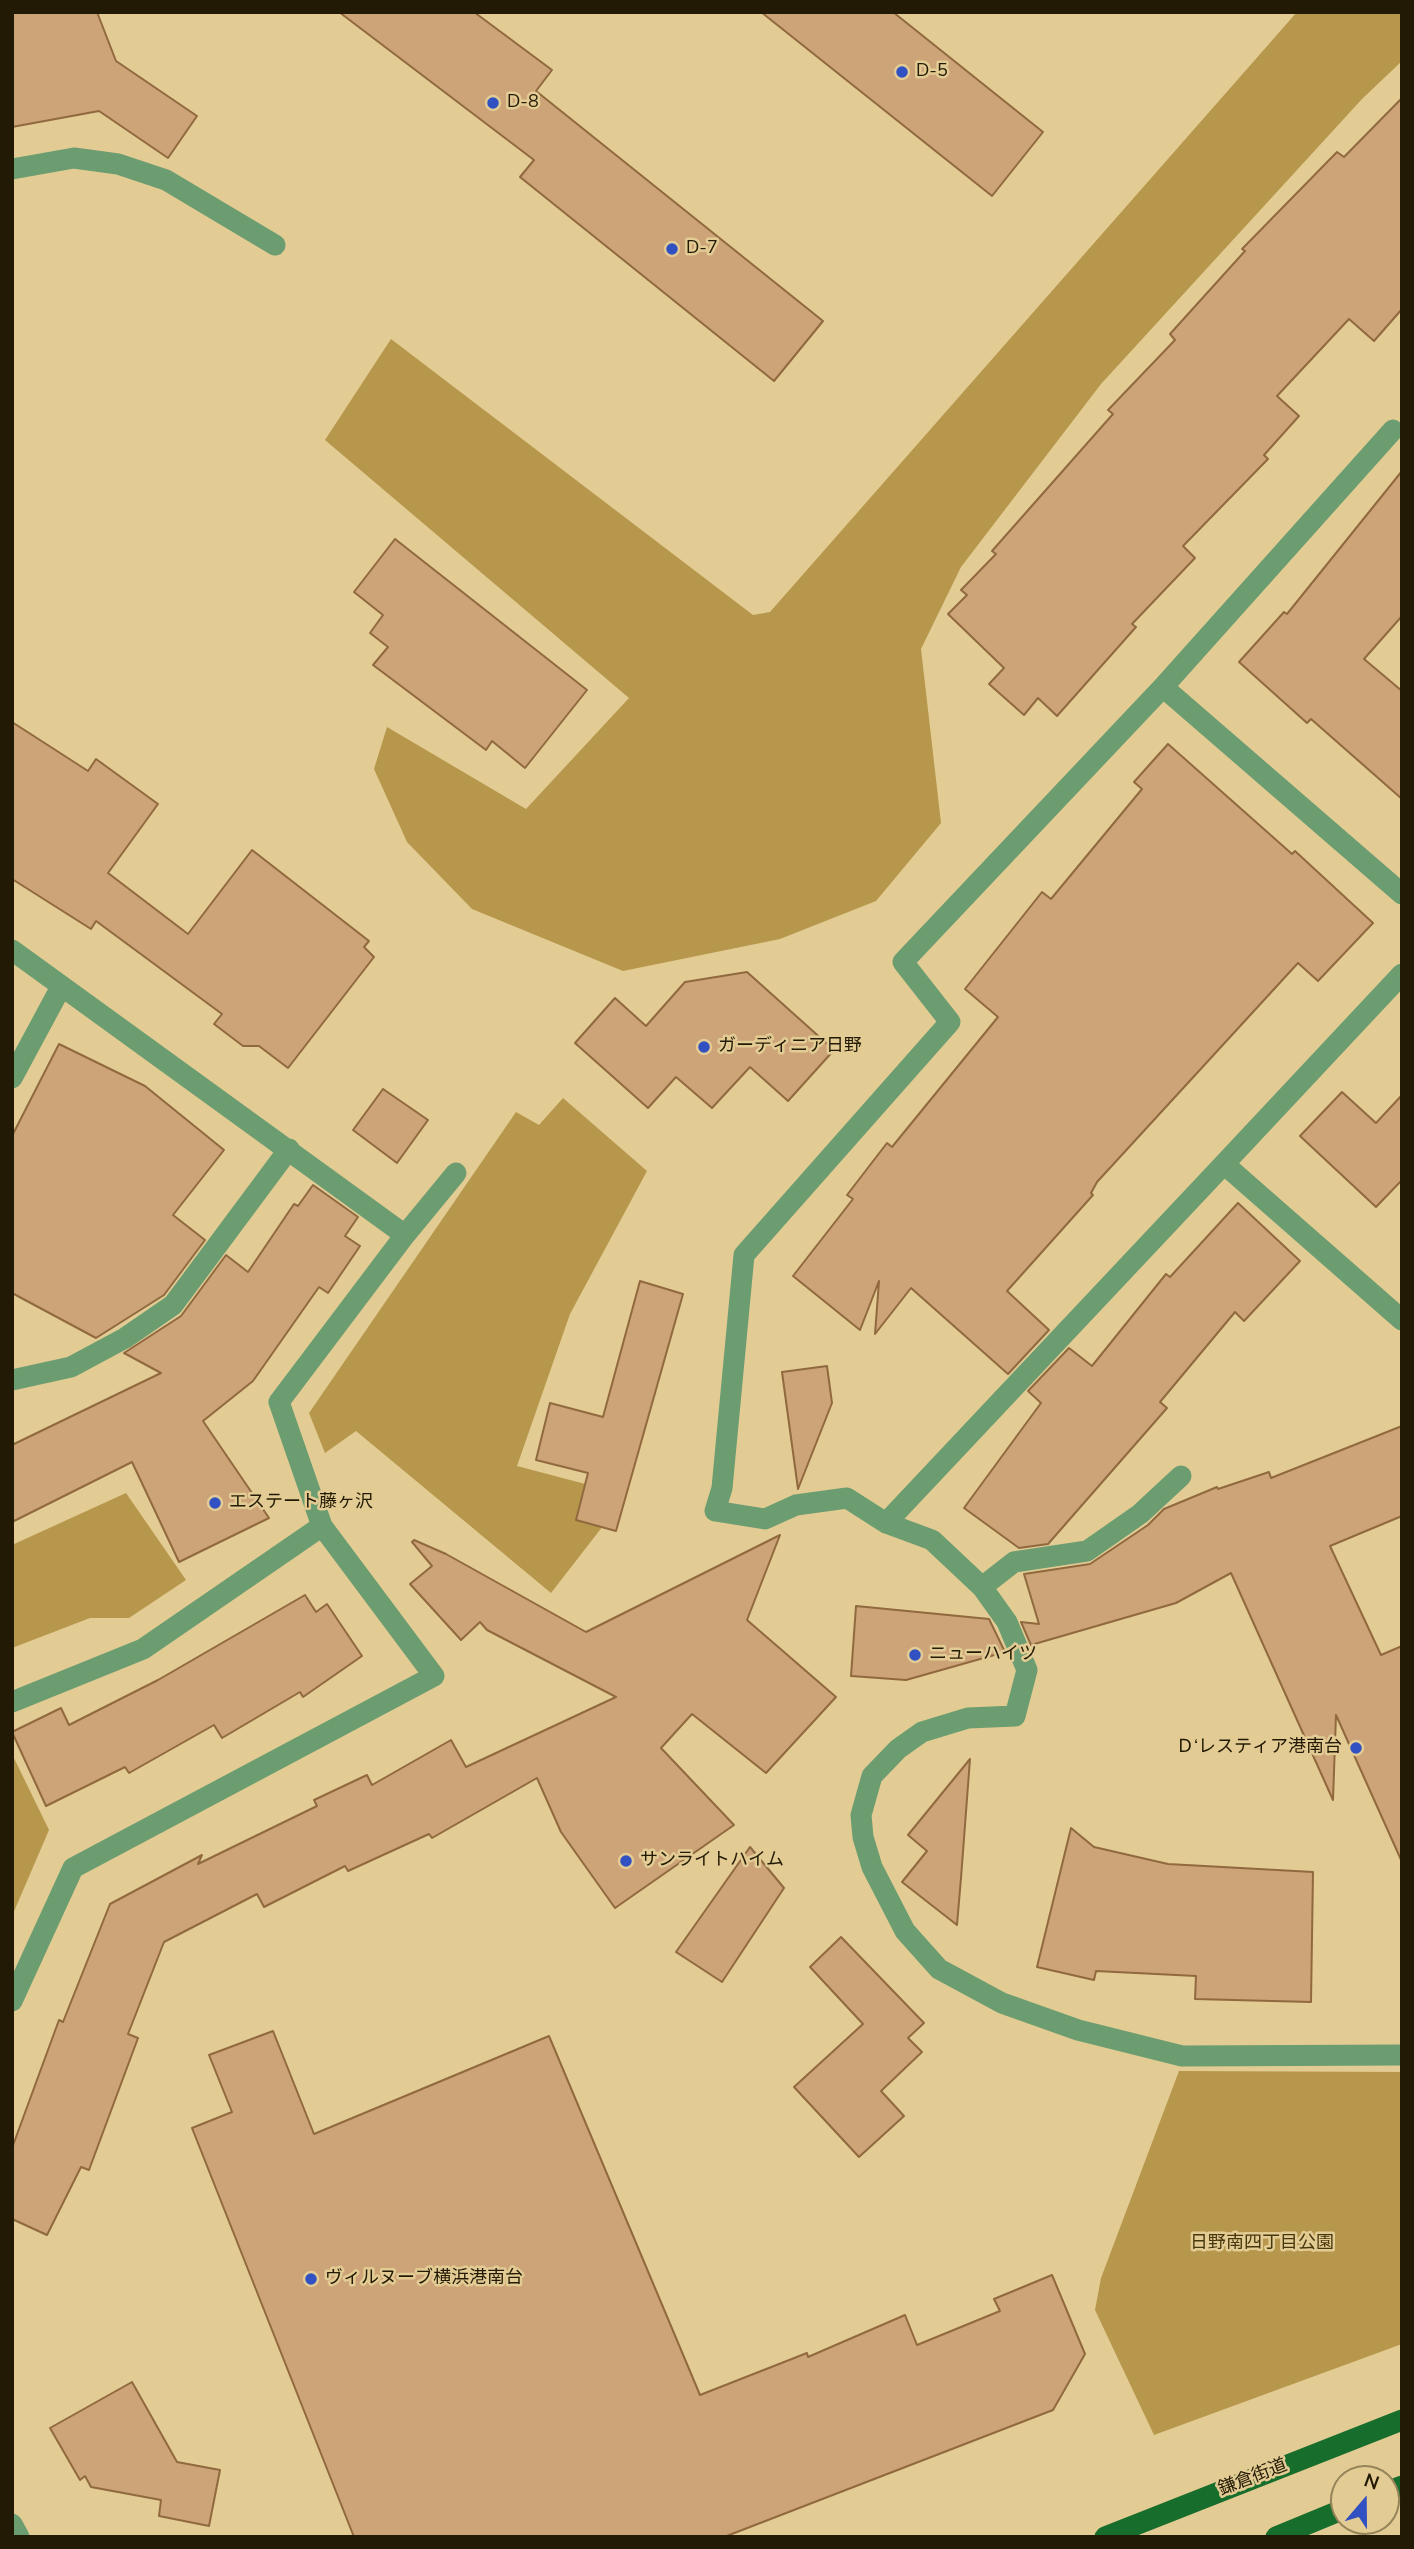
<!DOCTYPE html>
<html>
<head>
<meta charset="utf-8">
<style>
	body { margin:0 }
	#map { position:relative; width:1414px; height:2549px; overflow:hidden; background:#e3cb94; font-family:"Nunito Sans",sans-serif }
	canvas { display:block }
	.frame { position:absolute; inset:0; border:14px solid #221a04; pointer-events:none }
	.north { position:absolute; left:1330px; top:2465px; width:70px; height:70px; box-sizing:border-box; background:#e3cb94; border:2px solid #96845a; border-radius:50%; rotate:20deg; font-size:19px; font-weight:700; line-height:28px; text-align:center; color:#221a04 }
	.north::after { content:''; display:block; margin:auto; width:24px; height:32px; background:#3150c1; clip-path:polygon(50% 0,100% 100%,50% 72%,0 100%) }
</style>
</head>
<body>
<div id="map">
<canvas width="1414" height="2549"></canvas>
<div class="frame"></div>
<div class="north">N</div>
</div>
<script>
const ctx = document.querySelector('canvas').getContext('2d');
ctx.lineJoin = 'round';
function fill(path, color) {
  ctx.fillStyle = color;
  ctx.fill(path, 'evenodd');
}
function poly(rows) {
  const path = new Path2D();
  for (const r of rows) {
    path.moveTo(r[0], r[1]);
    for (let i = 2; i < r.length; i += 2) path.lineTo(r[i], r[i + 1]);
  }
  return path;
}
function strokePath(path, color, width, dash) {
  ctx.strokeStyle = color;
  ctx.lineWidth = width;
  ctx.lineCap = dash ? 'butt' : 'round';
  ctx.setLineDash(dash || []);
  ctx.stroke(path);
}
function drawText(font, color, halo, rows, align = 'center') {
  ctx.font = font + ' "Nunito Sans","Noto Sans JP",sans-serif';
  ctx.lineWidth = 5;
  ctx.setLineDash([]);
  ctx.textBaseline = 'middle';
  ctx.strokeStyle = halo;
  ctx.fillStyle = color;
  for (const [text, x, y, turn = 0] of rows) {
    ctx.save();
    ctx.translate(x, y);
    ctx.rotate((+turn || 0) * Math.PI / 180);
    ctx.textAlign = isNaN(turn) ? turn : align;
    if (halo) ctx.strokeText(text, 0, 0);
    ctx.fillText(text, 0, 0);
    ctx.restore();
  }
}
fill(poly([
	[1297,12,1402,12,1402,61,1362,99,1101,384,961,567,921,649,941,823,876,901,780,939,623,971,472,909,407,842,374,769,387,727,526,809,629,698,325,440,391,339,753,615,770,612],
	[563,1098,647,1171,570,1314,517,1466,627,1495,551,1593,356,1431,325,1453,309,1413,516,1112,539,1125],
	[126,1493,186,1580,129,1618,90,1618,12,1648,12,1545],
	[12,1754,49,1830,12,1916],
	[1179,2071,1402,2072,1402,2344,1154,2435,1095,2310,1101,2278]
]), '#b6974b');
const building = poly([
	[12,12,97,12,116,61,197,116,168,158,99,111,12,127,12,12],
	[339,12,474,12,552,70,536,91,823,321,774,381,520,177,534,160,339,12],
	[761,12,893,12,1043,132,992,196,761,12],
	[1402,98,1402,309,1374,341,1349,319,1277,396,1299,416,1264,455,1268,459,1183,546,1195,558,1132,624,1136,627,1057,716,1038,698,1024,715,989,684,1004,668,948,614,967,595,961,590,996,554,992,551,1113,414,1108,410,1175,340,1170,334,1245,251,1242,249,1337,152,1344,157,1402,98],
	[1402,471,1402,616,1364,659,1402,691,1402,799,1311,719,1307,723,1239,662,1284,612,1287,614,1402,471],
	[395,539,587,690,525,768,492,741,486,750,373,665,388,647,370,633,383,615,354,592,395,539],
	[12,722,88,771,96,759,158,804,108,873,188,934,252,850,369,941,364,947,374,957,288,1068,259,1046,243,1046,214,1024,222,1014,96,921,91,929,12,879,12,722],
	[1168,744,1292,854,1295,851,1373,923,1318,981,1298,963,1097,1182,1091,1193,1093,1195,1007,1291,1049,1330,1008,1374,911,1288,875,1334,879,1281,860,1330,793,1276,853,1199,847,1195,887,1143,892,1147,998,1017,965,989,1042,892,1051,899,1142,789,1134,782,1168,744],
	[747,972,834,1050,788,1101,750,1067,712,1108,676,1077,648,1108,575,1043,615,998,646,1026,685,982,747,972],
	[59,1044,145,1086,224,1150,173,1215,205,1240,164,1295,96,1338,12,1293,12,1136,59,1044],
	[383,1089,428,1120,397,1163,353,1130,383,1089],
	[1342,1092,1376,1123,1402,1095,1402,1180,1376,1207,1300,1136,1342,1092],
	[313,1185,358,1217,345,1236,360,1246,328,1293,319,1287,253,1381,203,1421,269,1518,179,1562,132,1462,12,1522,12,1445,161,1373,124,1353,181,1316,226,1255,248,1272,294,1204,298,1206,313,1185],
	[1238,1203,1300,1261,1244,1321,1235,1312,1160,1402,1167,1408,1048,1544,1019,1548,964,1508,1041,1403,1028,1391,1069,1348,1092,1366,1166,1274,1170,1277,1238,1203],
	[640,1281,683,1294,616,1531,576,1520,588,1473,536,1460,550,1403,603,1417,640,1281],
	[827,1366,832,1403,798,1489,782,1372,827,1366],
	[1402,1426,1402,1516,1330,1546,1381,1655,1402,1646,1402,1862,1336,1715,1333,1800,1231,1573,1176,1603,1031,1645,1021,1622,1039,1624,1024,1574,1090,1564,1148,1525,1164,1509,1217,1487,1218,1489,1269,1472,1271,1478,1402,1426],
	[780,1535,747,1620,836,1697,766,1773,692,1714,661,1748,734,1825,615,1908,561,1832,537,1778,432,1838,429,1834,348,1871,345,1866,264,1907,257,1894,164,1942,128,2034,138,2038,89,2170,81,2167,47,2235,12,2219,12,2148,59,2020,63,2022,110,1904,202,1855,198,1864,317,1806,314,1800,367,1775,372,1785,451,1740,466,1767,616,1697,487,1630,480,1622,461,1640,410,1584,432,1566,412,1542,414,1540,446,1554,586,1632,780,1535],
	[305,1595,316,1612,327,1604,362,1656,303,1697,300,1692,222,1738,214,1725,129,1773,125,1767,46,1806,12,1732,61,1708,69,1725,158,1680,305,1595],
	[856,1606,989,1619,1005,1652,906,1680,851,1676,856,1606],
	[970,1759,961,1878,957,1925,902,1882,927,1851,908,1835,970,1759],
	[1071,1828,1094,1847,1168,1864,1313,1872,1311,2002,1195,1999,1196,1976,1096,1971,1094,1980,1037,1967,1071,1828],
	[750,1847,784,1888,722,1982,676,1952,750,1847],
	[841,1937,924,2023,908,2038,922,2052,881,2091,904,2116,859,2157,794,2087,863,2024,810,1967,841,1937],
	[273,2031,314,2134,549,2036,700,2395,807,2353,808,2357,905,2315,917,2345,1000,2311,994,2299,1052,2275,1085,2354,1053,2410,724,2537,354,2537,192,2128,232,2112,209,2055,273,2031],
	[132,2382,177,2462,220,2470,209,2526,159,2516,161,2500,91,2487,85,2476,80,2480,50,2428,132,2382]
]);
fill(building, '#cda378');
strokePath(building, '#90693f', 2);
strokePath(poly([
	[12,169,74,158,118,164,166,180,275,245],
	[1393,430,1163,687,903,962,950,1022,744,1255,722,1488,715,1511,765,1519,796,1505,847,1498,886,1523,932,1540,982,1587,1007,1622,1027,1670,1015,1716,968,1718,922,1732,898,1749,872,1776,861,1815,863,1837,872,1867,905,1931,939,1969,1002,2003,1078,2030,1182,2056,1402,2055],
	[1163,687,1402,894],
	[12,950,405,1235],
	[1402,974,1224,1164,1402,1320],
	[12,1078,61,987],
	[12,1380,71,1367,125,1338,173,1305,289,1149],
	[886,1523,1224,1164],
	[982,1587,1014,1562,1087,1551,1140,1514,1181,1476],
	[12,1702,143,1649,322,1526],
	[12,2001,73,1868,434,1676,322,1526,279,1402,405,1235,456,1173],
	[12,2524,19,2537]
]), '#6b9d71', 21);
strokePath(poly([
	[1386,2492,1402,2486],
	[1105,2537,1402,2420],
	[1276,2537,1344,2509]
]), '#176d2c', 21);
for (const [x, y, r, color] of [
	[902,72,7,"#3150c1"],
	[493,103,7,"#3150c1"],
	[672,249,7,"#3150c1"],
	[704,1047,7,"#3150c1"],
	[215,1503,7,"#3150c1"],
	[915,1655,7,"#3150c1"],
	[1356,1748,7,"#3150c1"],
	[626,1861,7,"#3150c1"],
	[311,2279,7,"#3150c1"]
]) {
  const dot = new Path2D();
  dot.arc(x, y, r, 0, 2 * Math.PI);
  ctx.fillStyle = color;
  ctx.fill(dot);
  strokePath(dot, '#e3cb94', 2.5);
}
drawText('18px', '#221a04', '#e3cb94', [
	["D-5",916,72],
	["D-8",507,103],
	["D-7",686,249],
	["ガーディニア日野",718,1047],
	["エステート藤ヶ沢",229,1503],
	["ニューハイツ",929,1655],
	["Ｄ‘レスティア港南台",1342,1748,"right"],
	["サンライトハイム",640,1861],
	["ヴィルヌーブ横浜港南台",325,2279]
], 'left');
drawText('18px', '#47370c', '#e3cb94', [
	["日野南四丁目公園",1262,2244]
]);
drawText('18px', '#221a04', '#e3cb94', [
	["鎌倉街道",1253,2478,-21]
]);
</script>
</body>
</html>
